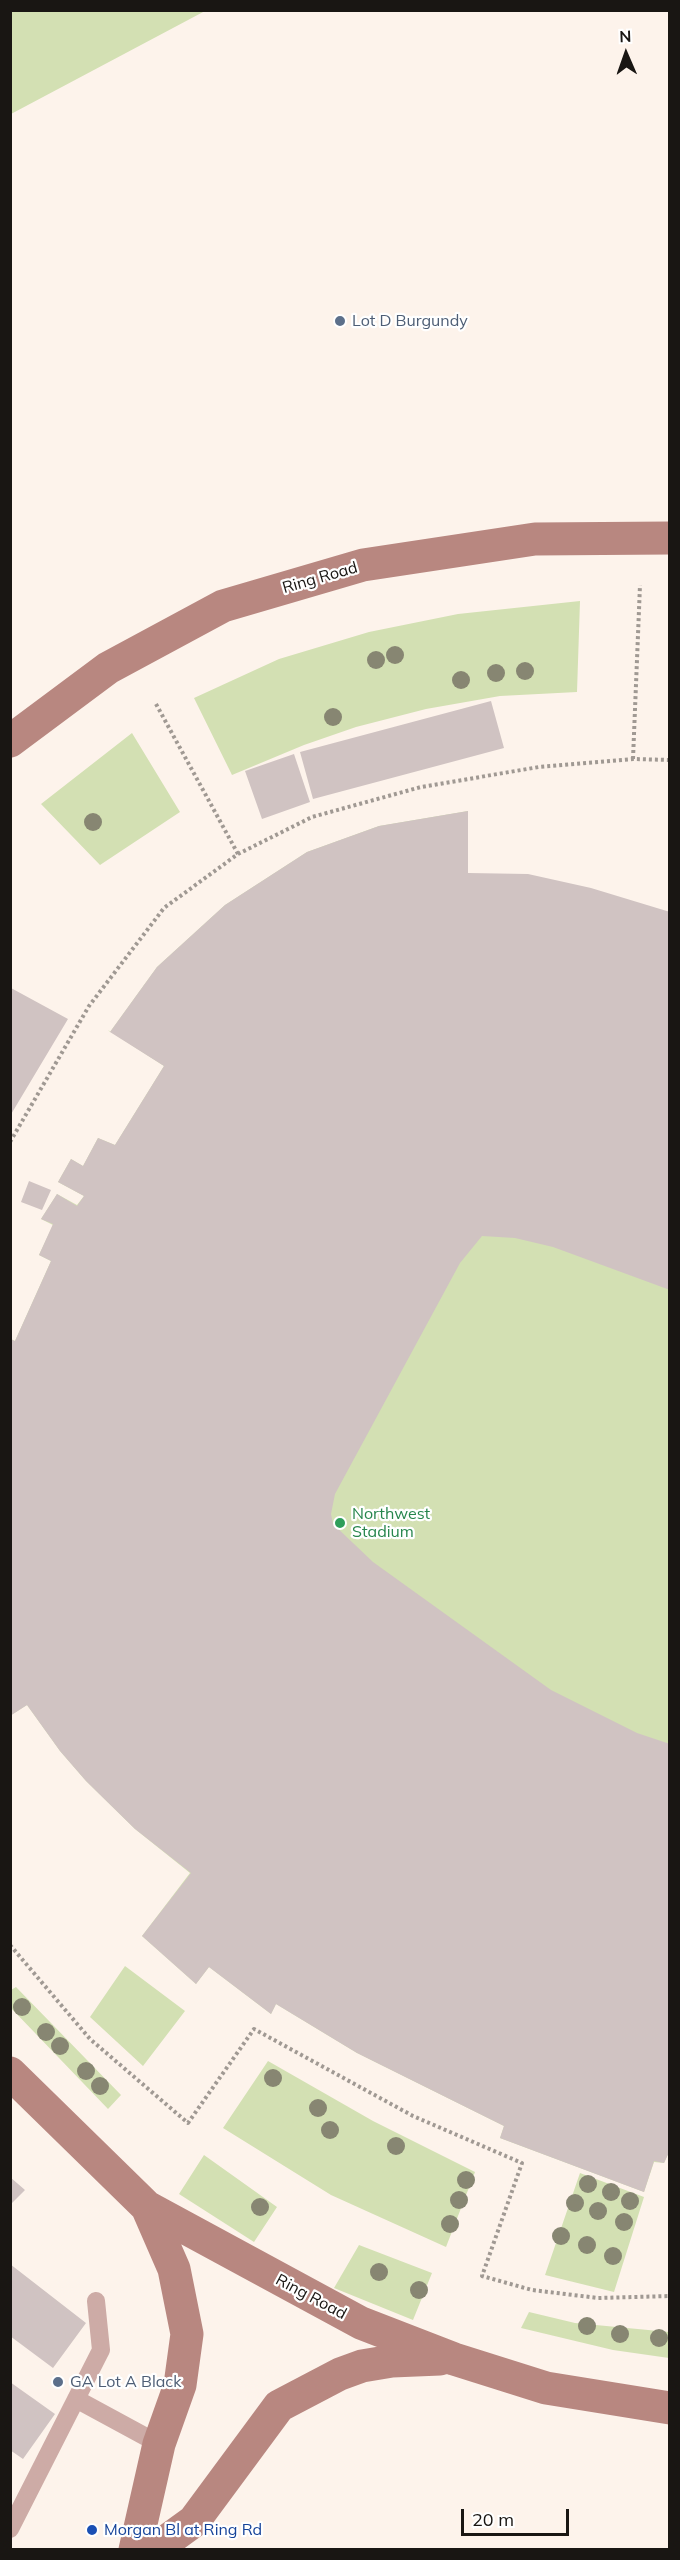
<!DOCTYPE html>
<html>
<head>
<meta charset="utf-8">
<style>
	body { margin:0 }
	#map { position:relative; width:680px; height:2560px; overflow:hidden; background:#fdf3eb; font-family:Mulish,sans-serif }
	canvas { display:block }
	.frame { position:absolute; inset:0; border:12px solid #191613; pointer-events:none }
	.north { position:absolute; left:596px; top:24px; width:60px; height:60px; -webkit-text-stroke:4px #fff; paint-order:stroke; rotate:358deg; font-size:16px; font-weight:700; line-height:24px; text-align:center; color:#191613 }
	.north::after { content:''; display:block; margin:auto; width:21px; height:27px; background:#191613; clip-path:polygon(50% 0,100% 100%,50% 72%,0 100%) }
	.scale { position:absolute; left:461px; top:2509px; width:108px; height:27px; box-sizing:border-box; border:3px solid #191613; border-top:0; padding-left:8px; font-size:18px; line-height:21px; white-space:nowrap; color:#191613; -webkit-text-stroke:4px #fff; paint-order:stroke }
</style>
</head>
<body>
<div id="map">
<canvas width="680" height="2560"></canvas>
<div class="frame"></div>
<div class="north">N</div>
<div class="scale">20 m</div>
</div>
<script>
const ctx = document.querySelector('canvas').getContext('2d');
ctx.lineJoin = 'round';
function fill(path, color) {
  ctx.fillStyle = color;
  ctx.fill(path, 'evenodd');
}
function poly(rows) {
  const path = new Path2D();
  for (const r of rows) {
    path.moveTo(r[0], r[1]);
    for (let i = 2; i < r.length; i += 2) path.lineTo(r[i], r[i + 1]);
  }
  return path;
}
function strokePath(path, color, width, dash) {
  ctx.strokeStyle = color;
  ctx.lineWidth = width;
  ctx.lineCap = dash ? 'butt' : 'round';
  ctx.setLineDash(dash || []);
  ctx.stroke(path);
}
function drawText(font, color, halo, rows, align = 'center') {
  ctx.font = font + ' Mulish,sans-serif';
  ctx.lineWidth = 4.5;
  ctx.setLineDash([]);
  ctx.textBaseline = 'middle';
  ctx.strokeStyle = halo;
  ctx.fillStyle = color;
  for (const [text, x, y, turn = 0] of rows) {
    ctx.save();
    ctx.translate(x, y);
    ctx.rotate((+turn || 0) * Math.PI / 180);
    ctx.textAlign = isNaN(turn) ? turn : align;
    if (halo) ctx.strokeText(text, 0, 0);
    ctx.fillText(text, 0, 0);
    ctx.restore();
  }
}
fill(poly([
	[11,10,205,10,205,11,11,114],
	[580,601,577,692,500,696,426,709,356,727,304,745,232,775,194,698,279,659,369,632,458,614],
	[132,733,180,812,100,865,41,804],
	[468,811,468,873,669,912,670,2150,664,2163,654,2162,644,2192,500,2138,504,2126,357,2053,276,2004,271,2014,209,1967,196,1984,142,1936,190,1873,135,1829,86,1781,60,1751,27,1705,11,1715,11,1339,15,1341,51,1261,39,1255,53,1225,41,1219,57,1194,77,1205,84,1196,58,1182,71,1159,83,1166,98,1138,115,1145,164,1066,108,1030,110,1032,157,967,225,905,307,852,379,826],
	[125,1966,185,2011,143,2066,90,2017],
	[16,1987,121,2095,108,2109,11,2008,11,1990],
	[268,2061,373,2121,475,2172,446,2247,331,2195,223,2128],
	[204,2155,277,2207,254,2242,179,2194],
	[580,2173,644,2197,614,2292,545,2275],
	[359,2245,432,2273,413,2320,334,2288],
	[529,2312,575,2323,669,2332,669,2358,613,2350,521,2328]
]), '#d3e0b3');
fill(poly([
	[491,701,504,748,313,799,300,752],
	[294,754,310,802,262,819,245,771],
	[468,811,468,873,528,874,591,888,670,912,670,1290,553,1247,515,1238,482,1236,460,1263,335,1494,331,1514,333,1524,373,1562,551,1690,637,1733,670,1744,670,2150,664,2163,654,2161,644,2192,500,2138,504,2126,357,2053,276,2004,271,2014,209,1967,196,1984,142,1936,191,1873,135,1829,86,1781,60,1751,27,1705,10,1716,10,1339,15,1341,51,1261,39,1255,53,1224,41,1219,57,1194,77,1206,84,1196,58,1182,71,1159,83,1166,98,1138,115,1145,164,1066,110,1032,157,967,225,905,307,852,379,826],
	[11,988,68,1019,10,1116,10,989],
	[29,1181,51,1190,42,1210,21,1202],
	[10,2177,25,2190,10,2205],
	[10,2264,86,2323,53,2368,10,2336],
	[10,2382,55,2414,23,2459,10,2450]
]), '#d0c3c2');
strokePath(poly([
	[156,704,238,854],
	[633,759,640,585],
	[10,1142,89,1006,164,908,238,854,312,817,421,787,539,767,633,759,670,760],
	[10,1945,90,2039,188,2123,254,2029,413,2116,522,2163,482,2276,532,2290,598,2298,670,2296]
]), '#a09993', 4, [3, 3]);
strokePath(poly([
	[76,2399,159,2444],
	[10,2529,101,2350,96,2301]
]), '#cdaba6', 18);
strokePath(poly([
	[10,741,108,668,223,606,363,565,535,539,670,538],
	[10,2073,147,2207,361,2323,454,2359,546,2388,670,2408],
	[135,2550,159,2444,180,2385,187,2334,174,2269,147,2207],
	[154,2550,194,2521,279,2406,340,2374,362,2366,392,2361,440,2359]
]), '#b88780', 33);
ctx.fillStyle = '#878672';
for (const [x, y] of [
	[395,655],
	[376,660],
	[525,671],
	[496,673],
	[461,680],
	[333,717],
	[93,822],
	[22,2007],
	[46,2032],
	[60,2046],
	[86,2071],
	[273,2078],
	[100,2086],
	[318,2108],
	[330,2130],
	[396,2146],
	[466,2180],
	[588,2184],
	[611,2192],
	[459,2200],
	[630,2201],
	[575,2203],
	[260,2207],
	[598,2211],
	[624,2222],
	[450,2224],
	[561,2236],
	[587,2245],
	[613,2256],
	[379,2272],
	[419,2290],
	[587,2326],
	[620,2334],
	[659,2338]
]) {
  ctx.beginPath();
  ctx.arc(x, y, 9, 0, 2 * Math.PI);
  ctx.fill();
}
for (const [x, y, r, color] of [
	[340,321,6,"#5c6f8a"],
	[340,1523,6,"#2e9e5b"],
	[58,2382,6,"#5c6f8a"],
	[92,2530,6,"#1a4fb4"]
]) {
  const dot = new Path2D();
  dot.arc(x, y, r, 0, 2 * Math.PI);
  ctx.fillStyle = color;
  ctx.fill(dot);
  strokePath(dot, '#fff', 2);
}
drawText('16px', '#4e5e75', '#fff', [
	["Lot D Burgundy",352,321],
	["GA Lot A Black",70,2382]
], 'left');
drawText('16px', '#191613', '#fff', [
	["Ring Road",320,578,-16],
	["Ring Road",311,2297,28]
]);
drawText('16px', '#27864d', '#fff', [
	["Northwest",352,1514],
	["Stadium",352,1532]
], 'left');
drawText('16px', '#164399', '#fff', [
	["Morgan Bl at Ring Rd",104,2530]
], 'left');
</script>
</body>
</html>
